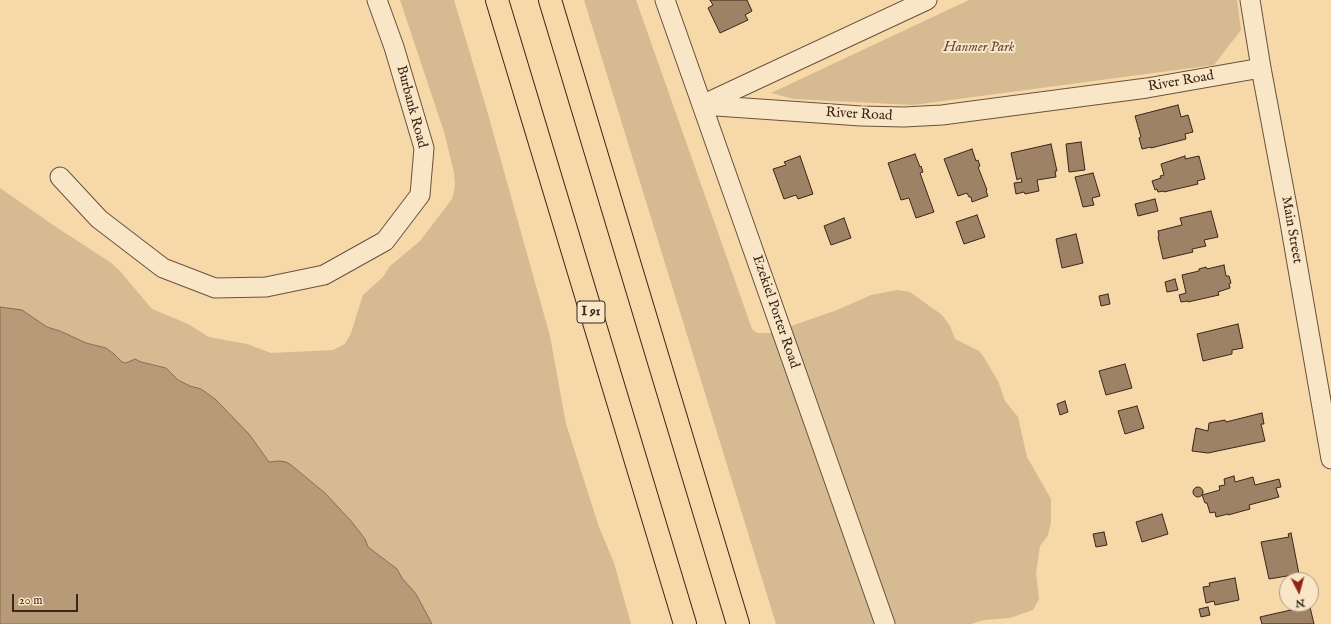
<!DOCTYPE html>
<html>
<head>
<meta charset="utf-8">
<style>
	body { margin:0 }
	#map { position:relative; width:1331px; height:624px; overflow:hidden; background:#f6d8a9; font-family:"IM FELL English",serif }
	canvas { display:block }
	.north { position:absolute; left:1279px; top:572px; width:40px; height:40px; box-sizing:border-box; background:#f9e6c7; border:1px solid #ad9982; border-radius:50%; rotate:174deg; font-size:11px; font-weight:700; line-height:16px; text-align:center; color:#3c251b }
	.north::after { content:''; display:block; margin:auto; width:14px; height:18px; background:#8f2418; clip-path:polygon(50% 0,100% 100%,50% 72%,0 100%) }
	.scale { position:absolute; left:12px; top:594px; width:66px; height:18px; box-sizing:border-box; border:2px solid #3c251b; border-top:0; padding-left:5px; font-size:12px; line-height:14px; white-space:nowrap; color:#3c251b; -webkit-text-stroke:3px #f9e6c7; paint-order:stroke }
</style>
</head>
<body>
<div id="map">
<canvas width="1331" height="624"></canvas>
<div class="north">N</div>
<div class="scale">20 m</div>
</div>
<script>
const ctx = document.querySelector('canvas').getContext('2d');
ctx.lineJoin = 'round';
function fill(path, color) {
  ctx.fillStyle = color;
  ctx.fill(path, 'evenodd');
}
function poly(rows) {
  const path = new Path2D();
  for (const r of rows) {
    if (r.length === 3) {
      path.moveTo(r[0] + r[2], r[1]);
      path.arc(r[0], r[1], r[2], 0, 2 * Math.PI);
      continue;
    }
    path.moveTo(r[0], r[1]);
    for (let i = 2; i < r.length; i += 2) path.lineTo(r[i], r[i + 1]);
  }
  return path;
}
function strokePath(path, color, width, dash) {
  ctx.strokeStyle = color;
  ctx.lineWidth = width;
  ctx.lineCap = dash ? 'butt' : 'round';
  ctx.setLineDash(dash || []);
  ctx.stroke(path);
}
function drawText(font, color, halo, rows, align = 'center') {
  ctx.font = font + ' "IM FELL English",serif';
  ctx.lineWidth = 4;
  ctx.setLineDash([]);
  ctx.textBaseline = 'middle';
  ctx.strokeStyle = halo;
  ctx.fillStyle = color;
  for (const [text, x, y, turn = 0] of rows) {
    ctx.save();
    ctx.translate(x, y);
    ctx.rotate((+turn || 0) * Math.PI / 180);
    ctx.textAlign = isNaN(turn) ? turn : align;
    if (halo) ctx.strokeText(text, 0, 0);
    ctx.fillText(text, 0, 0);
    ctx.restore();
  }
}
fill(poly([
	[400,0,454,0,486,107,550,336,566,424,599,527,614,563,631,624,432,624,416,594,402,578,397,569,368,547,365,539,351,521,325,493,291,465,279,461,269,462,249,434,201,389,190,386,178,380,166,368,141,362,135,359,126,363,122,362,114,354,106,348,86,343,60,331,47,327,26,312,0,307,0,188,56,227,110,262,120,271,152,309,188,324,209,337,247,344,271,353,333,350,345,344,351,333,363,295,383,277,390,266,420,241,452,199,455,186,454,173,445,135],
	[584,0,636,0,752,329,757,333,771,333,837,310,871,295,897,290,910,292,942,315,950,326,955,339,979,351,983,356,998,381,1005,401,1018,417,1027,457,1051,499,1051,522,1048,535,1040,546,1036,573,1039,599,1033,610,1010,618,984,620,971,624,776,624],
	[969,0,1237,0,1241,30,1214,65,913,105,794,99,771,93]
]), '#d6ba91');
const water = poly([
	[0,307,22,310,47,327,60,331,86,343,106,348,114,354,122,362,126,363,135,359,141,362,166,368,178,380,190,386,201,389,215,399,249,434,269,462,279,461,286,462,291,465,325,493,351,521,365,539,368,547,397,569,402,578,416,594,432,624,0,624,0,307]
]);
fill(water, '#b79b79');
strokePath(water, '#866c53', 1);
const building = poly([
	[710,0,747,0,752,11,745,15,748,20,720,33,708,8,713,5,710,0],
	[1178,105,1181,117,1188,115,1193,132,1185,134,1186,139,1151,148,1151,147,1142,149,1139,138,1141,137,1135,116,1178,105],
	[1081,142,1085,170,1069,172,1066,144,1081,142],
	[1051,144,1057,171,1055,171,1056,177,1037,180,1039,191,1025,194,1024,192,1016,194,1014,183,1022,182,1021,178,1017,180,1011,153,1051,144],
	[972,149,976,161,978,160,980,166,978,167,987,190,986,191,988,196,972,202,971,197,969,197,967,193,958,196,944,159,972,149],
	[915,154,920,167,921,166,923,172,920,173,934,212,916,218,909,198,901,200,888,163,915,154],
	[800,156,813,194,798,199,796,195,784,199,773,169,786,165,784,162,800,156],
	[1185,156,1185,159,1199,156,1205,179,1197,181,1198,184,1164,192,1164,191,1158,192,1157,189,1155,190,1152,181,1161,178,1160,176,1164,175,1161,164,1185,156],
	[1093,173,1100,196,1092,198,1094,205,1083,207,1075,177,1093,173],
	[1155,199,1158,211,1138,216,1135,204,1155,199],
	[1211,211,1218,237,1204,240,1206,246,1192,249,1193,252,1163,259,1158,237,1159,236,1158,231,1182,225,1180,218,1211,211],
	[977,215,985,237,964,244,956,222,977,215],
	[844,218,851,238,831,245,824,226,844,218],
	[1076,234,1083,263,1062,268,1056,239,1076,234],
	[1224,265,1226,276,1229,276,1231,283,1229,284,1230,288,1218,292,1219,295,1188,302,1188,301,1181,302,1179,295,1186,293,1182,275,1199,271,1199,269,1206,267,1207,269,1224,265],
	[1175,279,1178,290,1167,292,1165,282,1175,279],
	[1108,294,1110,304,1101,306,1099,296,1108,294],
	[1238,324,1243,348,1232,350,1232,354,1203,361,1197,334,1238,324],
	[1125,364,1132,388,1106,395,1099,371,1125,364],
	[1065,401,1068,412,1060,415,1057,404,1065,401],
	[1137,406,1144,428,1125,434,1118,411,1137,406],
	[1262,413,1264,424,1261,424,1265,441,1208,453,1192,451,1196,428,1208,431,1209,423,1225,420,1226,422,1262,413],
	[1234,476,1235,482,1253,477,1255,485,1279,479,1281,487,1276,488,1279,497,1249,505,1250,509,1228,515,1228,514,1216,517,1215,512,1210,513,1207,503,1205,503,1202,495,1220,490,1219,486,1225,485,1224,479,1234,476],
	[1198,492,5],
	[1162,514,1168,534,1142,542,1136,522,1162,514],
	[1104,532,1107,545,1096,547,1093,534,1104,532],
	[1291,533,1299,574,1269,579,1261,542,1289,537,1288,534,1291,533],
	[1235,578,1239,600,1215,605,1214,601,1206,603,1203,587,1210,586,1209,583,1235,578],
	[1208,607,1210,615,1201,617,1199,609,1208,607],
	[1304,607,1310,607,1314,624,1262,624,1260,617,1304,607]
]);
fill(building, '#9d8265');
strokePath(building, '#3c251b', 1);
const minor = poly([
	[665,0,885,624],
	[1250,0,1261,68,1289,217,1331,459],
	[704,104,927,0],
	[702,105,861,116,904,117,942,115,1147,88,1261,68],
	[60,177,99,219,163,268,215,288,266,287,324,275,385,241,420,195,424,148,394,47,377,0]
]);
const motorway = poly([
	[497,0,685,624],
	[550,0,738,624]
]);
strokePath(minor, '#6a523e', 21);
strokePath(motorway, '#3c251b', 24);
strokePath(minor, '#f9e6c7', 19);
strokePath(motorway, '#f6d8a9', 22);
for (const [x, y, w] of [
	[591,312,28]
]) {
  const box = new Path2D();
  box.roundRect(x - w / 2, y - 11, w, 22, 3);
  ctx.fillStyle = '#f9e6c7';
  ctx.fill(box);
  strokePath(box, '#3c251b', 1);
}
drawText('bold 13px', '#3c251b', null, [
	["I 91",591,312]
]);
drawText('italic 14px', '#624a38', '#f9e6c7', [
	["Hanmer Park",979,48]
]);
drawText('14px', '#3c251b', '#f9e6c7', [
	["River Road",1181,82,-10],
	["Burbank Road",411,107,75],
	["River Road",859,115,3],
	["Main Street",1291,230,80],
	["Ezekiel Porter Road",775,312,71]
]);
</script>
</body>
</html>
